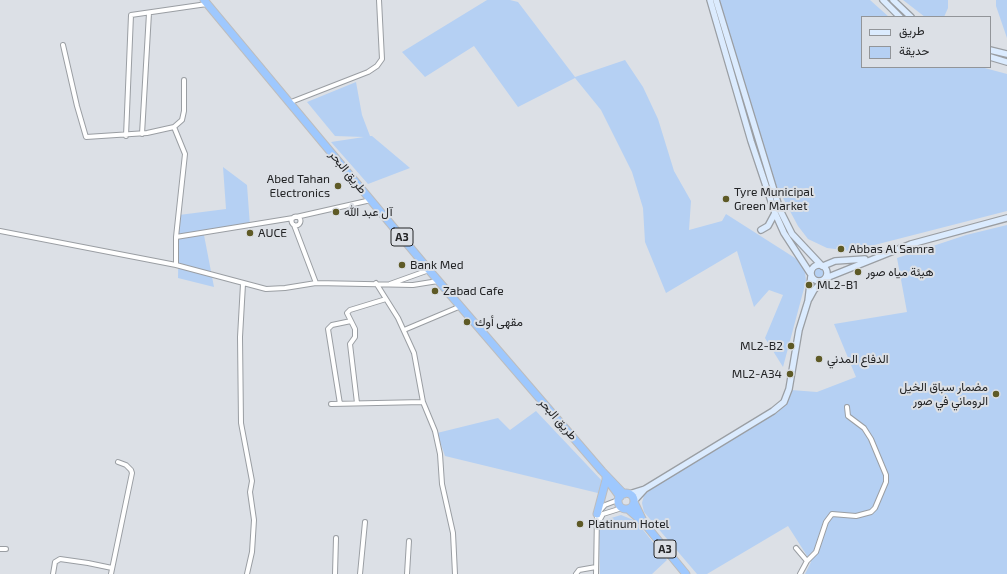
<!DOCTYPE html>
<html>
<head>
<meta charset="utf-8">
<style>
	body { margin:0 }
	#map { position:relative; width:1007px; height:574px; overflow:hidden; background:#dce0e6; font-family:"Exo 2",Vazirmatn,sans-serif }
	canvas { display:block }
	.legend { position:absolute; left:861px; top:16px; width:130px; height:52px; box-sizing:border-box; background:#dce0e6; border:1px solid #929599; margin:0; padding:5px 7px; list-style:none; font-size:12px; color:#232426 }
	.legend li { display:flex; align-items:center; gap:8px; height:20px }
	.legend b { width:20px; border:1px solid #929599 }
</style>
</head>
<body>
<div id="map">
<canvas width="1007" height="574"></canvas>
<ul class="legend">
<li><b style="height:5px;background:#dbebfe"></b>طريق</li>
<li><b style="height:11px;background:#b5d0f3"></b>حديقة</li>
</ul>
</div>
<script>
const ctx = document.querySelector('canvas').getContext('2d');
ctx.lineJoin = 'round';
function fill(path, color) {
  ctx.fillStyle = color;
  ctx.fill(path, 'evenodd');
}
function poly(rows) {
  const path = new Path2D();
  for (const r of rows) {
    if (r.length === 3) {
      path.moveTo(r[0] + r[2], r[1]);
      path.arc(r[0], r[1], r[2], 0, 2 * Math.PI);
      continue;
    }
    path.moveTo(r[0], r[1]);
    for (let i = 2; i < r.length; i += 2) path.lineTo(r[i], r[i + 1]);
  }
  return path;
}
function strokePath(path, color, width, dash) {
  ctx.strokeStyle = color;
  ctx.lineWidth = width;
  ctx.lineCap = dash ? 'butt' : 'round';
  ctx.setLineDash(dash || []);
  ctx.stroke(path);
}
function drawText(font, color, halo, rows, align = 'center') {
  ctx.font = font + ' "Exo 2",Vazirmatn,sans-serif';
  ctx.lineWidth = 4;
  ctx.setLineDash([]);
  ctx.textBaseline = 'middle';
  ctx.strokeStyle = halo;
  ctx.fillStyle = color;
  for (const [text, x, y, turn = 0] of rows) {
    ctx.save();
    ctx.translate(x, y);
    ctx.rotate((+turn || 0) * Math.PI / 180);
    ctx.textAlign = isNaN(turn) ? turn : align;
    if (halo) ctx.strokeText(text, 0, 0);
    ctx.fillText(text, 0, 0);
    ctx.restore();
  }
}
fill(poly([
	[487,0,510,0,518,2,575,77,625,60,643,87,658,119,674,171,691,201,689,230,722,221,726,214,795,258,801,263,805,271,806,281,783,367,765,338,783,295,769,290,754,307,737,251,666,293,645,242,643,208,632,172,601,110,575,78,518,107,474,46,425,77,402,52],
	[719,0,870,0,889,17,862,17,862,67,981,67,1007,74,1007,211,851,251,827,248,808,239,798,226,776,185],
	[903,0,948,0,948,8,944,17,925,17],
	[996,0,1007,0,1007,38,996,6],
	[356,82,362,115,370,136,372,136,410,168,368,184,331,142,364,137,335,136,307,102],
	[223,167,247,185,250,226,204,235,214,287,178,278,179,215,226,209],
	[1007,225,1007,574,805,574,811,562,788,526,707,574,697,574,644,512,642,503,644,495,653,488,778,412,787,403,791,390,817,392,856,377,834,324,907,312,897,258,966,235],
	[819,274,6],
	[536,411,604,483,602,494,445,456,437,433,498,418,510,430],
	[621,515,636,521,667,560,652,574,600,574,599,529,608,519]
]), '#b5d0f3');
const minor = poly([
	[63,45,77,106,86,137,147,133,174,127,182,120,184,111,184,80],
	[291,102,368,72,377,66,382,59,379,0],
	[174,127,185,154,176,237,176,265],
	[142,134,149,13],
	[126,136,131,15,207,4],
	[296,221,4.5],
	[296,217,371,200],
	[294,225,316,283],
	[0,231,176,265,266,289,285,288,316,283,413,285,438,281],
	[176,237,293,218],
	[376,283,398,318,414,353,423,402,435,431,440,454,442,484,453,533,455,574],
	[243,284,240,337,241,423,252,481,250,492,254,520,252,552,247,574],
	[390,284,429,270],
	[404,330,461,306],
	[357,403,350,344,355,337,355,329,347,313,350,310,386,299],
	[331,404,423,402],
	[340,404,328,329,332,325,351,321],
	[598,523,603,514,622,508],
	[796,548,807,561],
	[0,549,6,549],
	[53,574,55,562,60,559,88,563,112,568],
	[111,574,132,473,131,470,126,465,118,462],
	[335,574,336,538],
	[360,574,365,522],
	[407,574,409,541],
	[576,574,579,570,596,567],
	[596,574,597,514,605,505,618,500],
	[800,574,807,561,816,552,826,522,832,514,856,516,871,512,875,508,886,482,886,475,871,439,864,428,848,416,847,407]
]);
const secondary = poly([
	[710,0,751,141,775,213,784,233,810,273],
	[716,0,780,210,792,234,822,266],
	[883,0,900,17],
	[893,0,911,17],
	[990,50,1007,54],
	[990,57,1007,62],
	[761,230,768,226,775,213],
	[819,273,8],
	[823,266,835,261,865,259],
	[826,278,911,244,1007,218],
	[809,299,814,290,823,281],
	[629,494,645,489,773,411,784,402,789,389,799,330,808,301,811,276],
	[634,501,645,489]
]);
const trunk = poly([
	[204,0,429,270,602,471,624,494],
	[606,478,620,497],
	[626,501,8],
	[634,502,643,521],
	[628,509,644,523,686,574],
	[597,514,606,480]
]);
strokePath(minor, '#9a9ea3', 6);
strokePath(secondary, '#9a9ea3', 8);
strokePath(trunk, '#bdbdbe', 9);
strokePath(minor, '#fff', 4);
strokePath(secondary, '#dbebfe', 5.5);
strokePath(trunk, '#9ec8fe', 7);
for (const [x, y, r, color] of [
	[338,186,4,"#5e5a26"],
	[726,199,4,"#5e5a26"],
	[336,212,4,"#5e5a26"],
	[250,233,4,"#5e5a26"],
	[841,249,4,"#5e5a26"],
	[402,265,4,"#5e5a26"],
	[858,272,4,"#5e5a26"],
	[809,285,4,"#5e5a26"],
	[435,291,4,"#5e5a26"],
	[467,322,4,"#5e5a26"],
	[791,346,4,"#5e5a26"],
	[819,359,4,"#5e5a26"],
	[790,374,4,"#5e5a26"],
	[996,394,4,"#5e5a26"],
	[580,524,4,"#5e5a26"]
]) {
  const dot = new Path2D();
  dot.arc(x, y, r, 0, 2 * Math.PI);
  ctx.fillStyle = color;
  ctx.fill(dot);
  strokePath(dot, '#dce0e6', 1.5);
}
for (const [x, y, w] of [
	[402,237,22],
	[665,549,22]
]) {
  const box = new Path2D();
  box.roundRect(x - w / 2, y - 9, w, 18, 3);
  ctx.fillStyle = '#dce0e6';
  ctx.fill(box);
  strokePath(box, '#232426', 1);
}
drawText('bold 11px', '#232426', null, [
	["A3",402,237],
	["A3",665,549]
]);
drawText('12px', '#232426', '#dce0e6', [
	["طريق البحر",348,172,51],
	["طريق البحر",558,419,49]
]);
drawText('12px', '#232426', '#dce0e6', [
	["Abed Tahan",330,179,"right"],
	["Electronics",330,193,"right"],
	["Tyre Municipal",734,192],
	["Green Market",734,206],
	["آل عبد الله",344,212],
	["AUCE",258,233],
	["Abbas Al Samra",849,249],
	["Bank Med",410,265],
	["هيئة مياه صور",866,272],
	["ML2-B1",817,285],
	["Zabad Cafe",443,291],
	["مقهى أوك",475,322],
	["ML2-B2",783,346,"right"],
	["الدفاع المدني",827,359],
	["ML2-A34",782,374,"right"],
	["مضمار سباق الخيل",988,387,"right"],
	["الروماني في صور",988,401,"right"],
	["Platinum Hotel",588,524]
], 'left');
</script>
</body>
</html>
